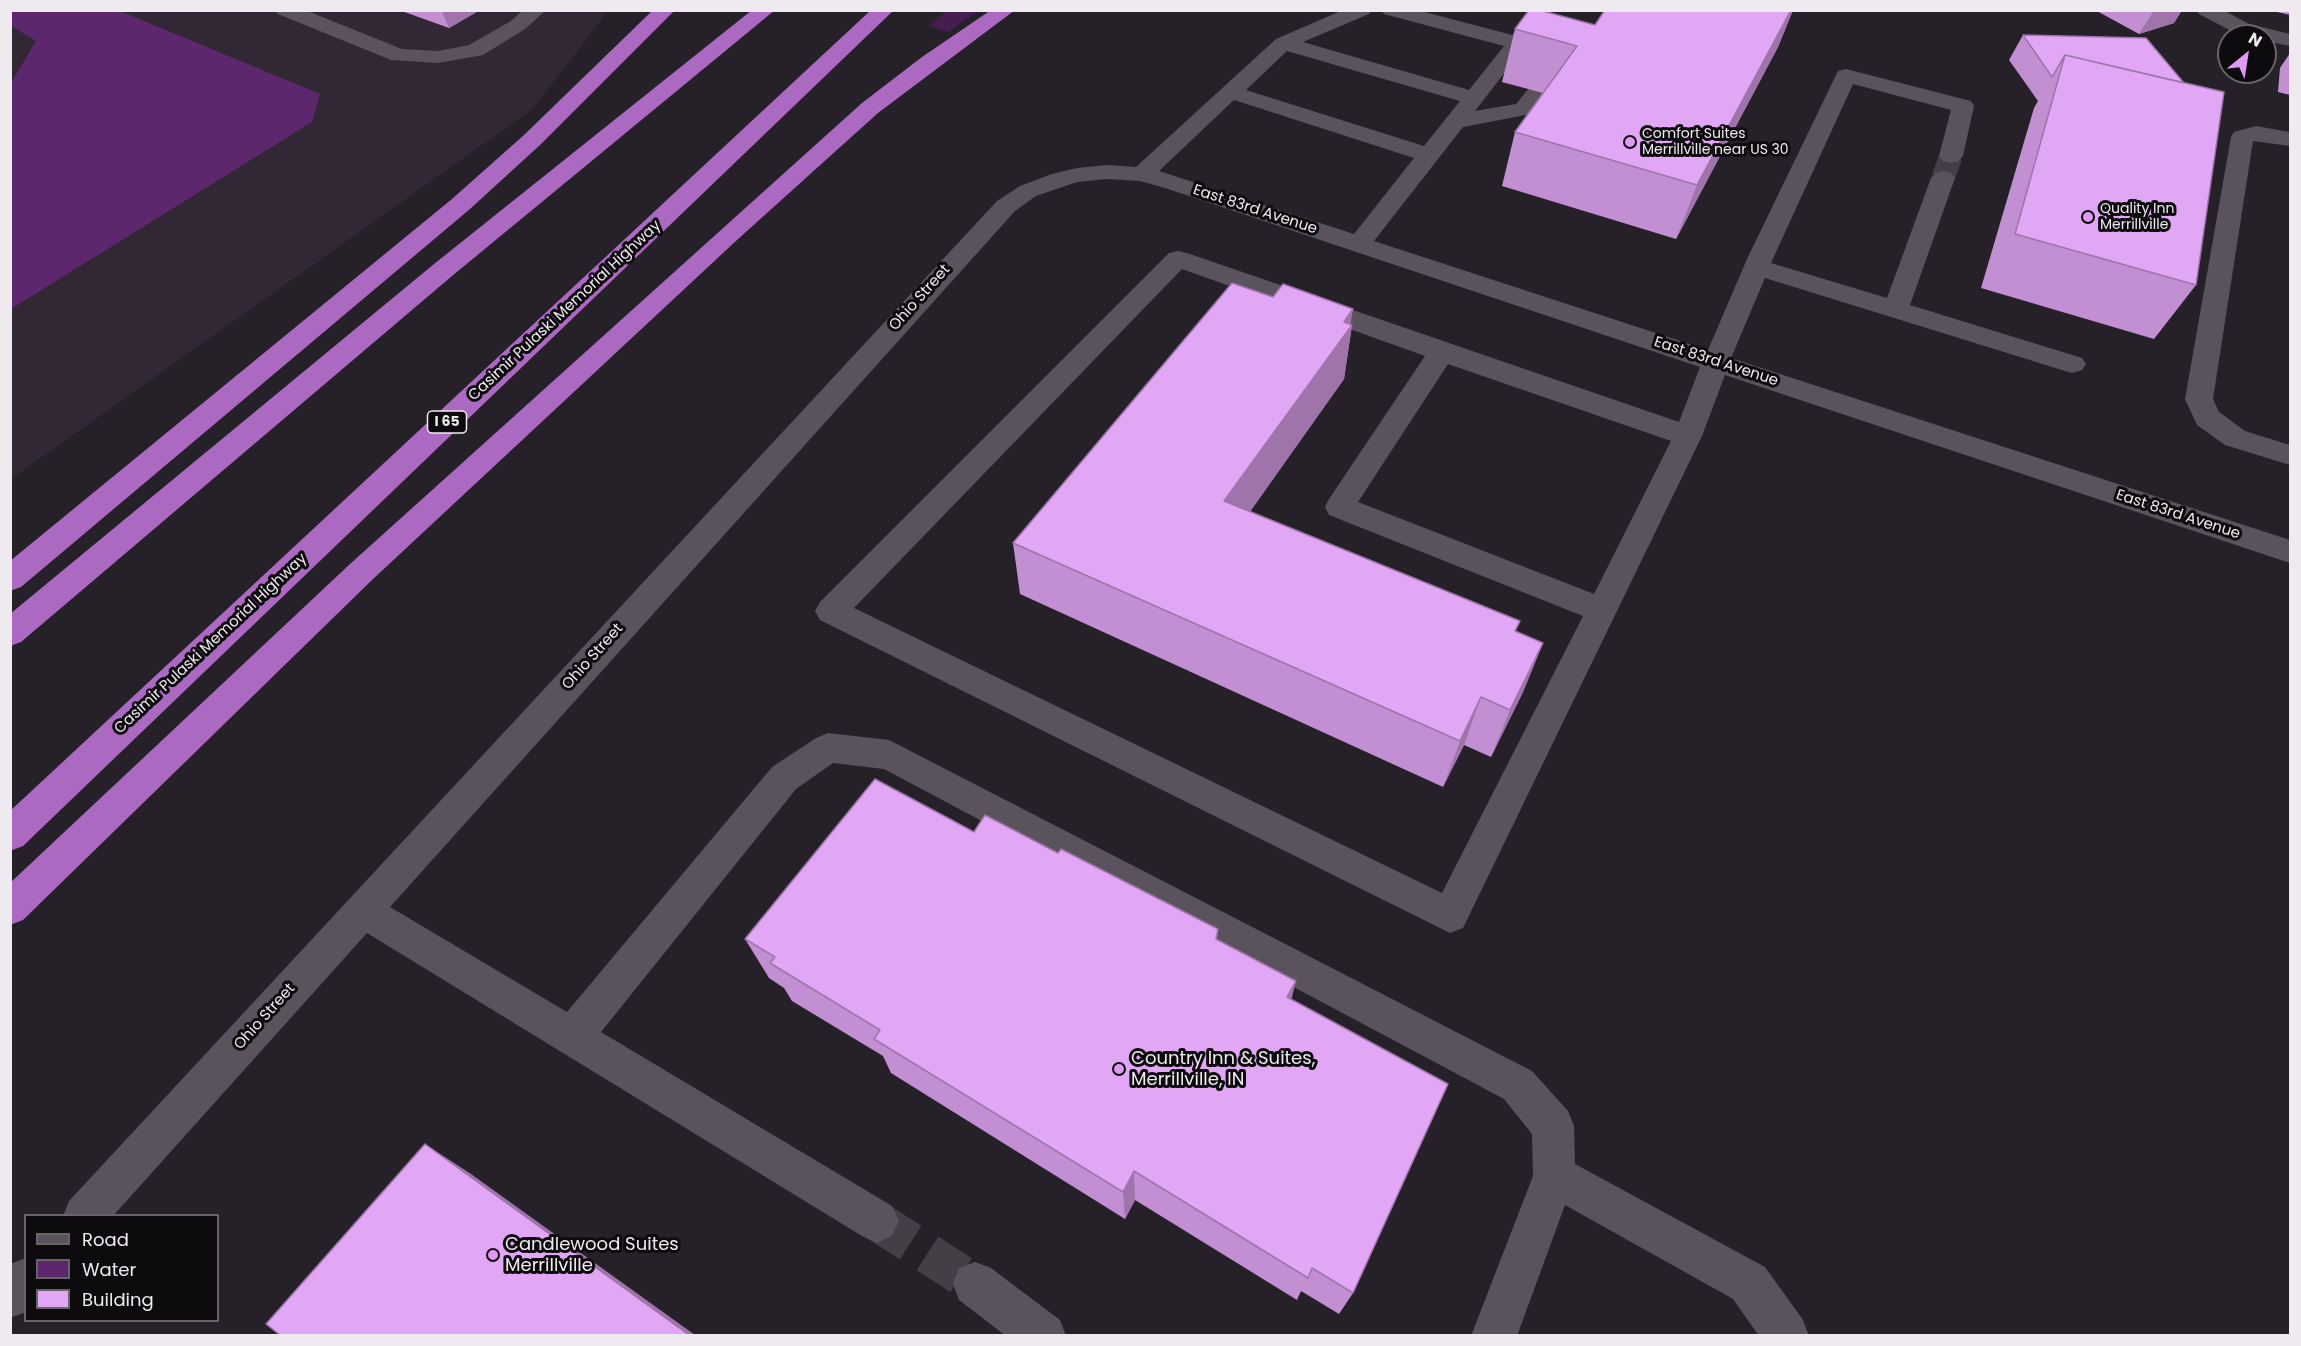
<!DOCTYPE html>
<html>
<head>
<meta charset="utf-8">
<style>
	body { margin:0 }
	#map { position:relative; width:2301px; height:1346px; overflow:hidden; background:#262029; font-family:Poppins,sans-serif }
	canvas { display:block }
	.frame { position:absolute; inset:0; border:12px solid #eeeaf0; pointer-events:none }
	.legend { position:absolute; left:24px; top:1214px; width:195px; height:108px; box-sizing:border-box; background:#0e0b0f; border:2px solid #686469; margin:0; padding:8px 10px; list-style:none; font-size:18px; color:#eeeaf0 }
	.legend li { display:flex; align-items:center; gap:12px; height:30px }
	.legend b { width:30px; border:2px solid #686469 }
	.north { position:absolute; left:2217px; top:24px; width:60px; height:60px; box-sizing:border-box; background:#0e0b0f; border:2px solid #686469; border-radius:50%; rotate:30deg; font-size:16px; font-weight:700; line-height:24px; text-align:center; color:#eeeaf0 }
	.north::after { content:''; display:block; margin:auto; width:21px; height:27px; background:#dd99f3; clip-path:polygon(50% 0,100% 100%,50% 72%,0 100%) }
</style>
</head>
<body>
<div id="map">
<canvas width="2301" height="1346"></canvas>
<div class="frame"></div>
<ul class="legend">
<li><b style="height:8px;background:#5a525c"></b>Road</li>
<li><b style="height:16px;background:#5c276c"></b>Water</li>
<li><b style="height:16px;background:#e1a6f4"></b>Building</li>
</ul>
<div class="north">N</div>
</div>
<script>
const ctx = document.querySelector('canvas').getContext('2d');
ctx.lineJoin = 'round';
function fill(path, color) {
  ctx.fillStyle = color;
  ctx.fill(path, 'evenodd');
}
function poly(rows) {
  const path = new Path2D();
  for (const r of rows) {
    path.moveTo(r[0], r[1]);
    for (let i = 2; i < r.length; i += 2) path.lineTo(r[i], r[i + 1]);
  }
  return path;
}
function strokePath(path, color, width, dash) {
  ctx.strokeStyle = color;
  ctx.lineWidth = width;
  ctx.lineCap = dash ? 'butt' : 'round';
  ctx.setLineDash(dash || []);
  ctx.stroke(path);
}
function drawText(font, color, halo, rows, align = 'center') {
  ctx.font = font + ' Poppins,sans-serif';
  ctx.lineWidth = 6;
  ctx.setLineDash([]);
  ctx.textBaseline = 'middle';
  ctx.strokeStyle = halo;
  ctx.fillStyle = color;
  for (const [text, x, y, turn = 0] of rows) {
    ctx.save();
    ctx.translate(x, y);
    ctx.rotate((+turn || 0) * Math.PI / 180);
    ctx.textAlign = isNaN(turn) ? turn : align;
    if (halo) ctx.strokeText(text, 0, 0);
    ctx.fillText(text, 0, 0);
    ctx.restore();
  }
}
fill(poly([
	[11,11,608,11,533,109,11,479]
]), '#312735');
fill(poly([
	[946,11,946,10,978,11,948,32,929,26]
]), '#451d51');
fill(poly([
	[120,11,320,94,312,122,11,309,11,83,36,41,11,26,11,11]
]), '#5c276c');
strokePath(poly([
	[1943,178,1951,156]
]), '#443e47', 23, [23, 12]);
strokePath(poly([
	[877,1221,975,1284]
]), '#443e47', 40, [40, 20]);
fill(poly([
	[275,10,305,10,402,49,438,51,469,45,511,21,523,10,546,10,525,29,483,55,438,63,391,60,278,14,275,10],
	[1343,10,1372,10,1369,14,1303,42,1469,90,1504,46,1384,14,1381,10,1417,10,1512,35,1532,10,1553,10,1475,111,1516,104,1530,87,1538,85,1546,87,1549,92,1546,97,1531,114,1463,127,1374,241,1708,350,1747,259,1838,71,1846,69,1971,101,1974,106,1963,156,1959,161,1951,163,1943,161,1939,156,1951,110,1853,84,1771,263,1887,298,1931,178,1935,173,1943,171,1951,173,1955,178,1910,305,2082,358,2086,364,2082,370,2072,373,2062,370,1765,278,1731,358,2290,540,2290,563,1725,375,1702,436,1463,928,1450,933,820,620,815,611,820,602,1169,253,1178,251,1187,253,1679,422,1700,367,1165,188,1140,181,1107,179,1077,182,1036,196,1015,211,390,907,567,1012,772,767,816,738,828,733,889,740,1532,1071,1568,1111,1574,1126,1575,1164,1765,1267,1803,1320,1809,1336,1759,1336,1733,1299,1565,1205,1517,1336,1471,1336,1533,1176,1532,1134,1504,1099,884,769,833,763,796,789,601,1032,892,1206,899,1221,892,1236,877,1243,862,1236,367,933,113,1216,63,1216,69,1201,997,201,1020,186,1052,174,1077,168,1107,165,1136,167,1276,39,1343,10],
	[1287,51,1460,101,1424,146,1246,90,1287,51],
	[1234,100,1414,158,1354,234,1159,171,1234,100],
	[1182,269,1425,356,1329,499,1325,507,1329,515,1583,616,1442,893,854,608,1182,269],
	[1448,364,1671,441,1594,594,1358,502,1448,364],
	[2196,10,2223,10,2249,24,2290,34,2290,46,2265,41,2265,36,2235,33,2199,14,2196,10],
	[2256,126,2290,132,2290,146,2253,141,2213,399,2219,412,2245,431,2290,445,2290,465,2225,445,2197,425,2185,399,2231,137,2234,132,2256,126],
	[26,1258,26,1312,10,1318,10,1264,26,1258],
	[975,1262,991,1268,1060,1320,1066,1336,1006,1336,959,1300,953,1284,959,1268,975,1262]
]), '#5a525c');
fill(poly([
	[653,10,675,10,540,145,470,209,21,587,10,591,10,561,452,199,524,135,653,10],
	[752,10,775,10,452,276,21,642,10,646,10,614,434,264,752,10],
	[871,10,894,10,23,846,10,851,10,811,871,10],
	[991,10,1015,10,878,113,737,240,372,580,23,920,10,925,10,883,350,564,862,103,922,57,991,10]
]), '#ac69c2');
fill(poly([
	[399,10,480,10,449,28],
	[1605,10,1793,10,1778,47,1676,239,1502,186,1515,132,1543,93,1502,82,1515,29,1595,25],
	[2095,10,2182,10,2174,23,2139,34],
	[2274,10,2290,10,2290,15,2273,11],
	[2023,35,2146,38,2196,285,2154,339,1981,288,2034,108,2038,101,2009,60],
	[2290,53,2290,95,2278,92,2280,68],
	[1350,325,1352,325,1344,379,1250,511,1516,631,1543,643,1523,692,1491,757,1464,745,1443,787,1020,594,1013,543],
	[974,832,1058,853,1218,929,1217,939,1291,999,1353,1293,1339,1314,1301,1291,1297,1300,1135,1200,1125,1219,891,1073,883,1056,792,1001,784,988,769,978,745,939]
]), '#c28fd2');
fill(poly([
	[441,10,480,10,449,28],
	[1791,10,1793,10,1778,47,1676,239,1697,185],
	[2154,10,2182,10,2174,23,2139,34],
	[1353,309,1350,328,1352,325,1344,379,1221,553,1224,501],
	[1543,643,1523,692,1491,757,1510,710],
	[1481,697,1464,745,1443,787,1460,741],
	[1296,981,1287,1018,1287,997],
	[425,1144,471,1174,695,1335,689,1335],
	[1134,1171,1135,1200,1125,1219,1123,1192]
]), '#9e74ab');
const building = poly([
	[1529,10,1539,10,1595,25,1605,10,1791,10,1697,185,1515,132,1577,46,1515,29,1529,10],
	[2023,35,2146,38,2184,83,2065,55,2052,77,2023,35],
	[2065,55,2224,92,2196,285,2015,234,2065,55],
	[1232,283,1273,297,1283,284,1353,309,1344,322,1352,325,1224,501,1520,621,1515,631,1543,643,1510,710,1481,697,1460,741,1013,543,1232,283],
	[875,779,974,832,985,815,1058,853,1061,849,1218,929,1216,939,1296,981,1287,997,1448,1084,1353,1293,1312,1268,1308,1278,1134,1171,1123,1192,874,1039,880,1030,770,963,775,957,745,939,875,779],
	[425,1144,689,1335,280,1335,266,1324,425,1144]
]);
fill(building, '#e1a6f4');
strokePath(building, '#9e74ab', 1.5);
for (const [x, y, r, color] of [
	[1630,142,6,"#dd99f3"],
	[2088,217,6,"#dd99f3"],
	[1119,1069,6,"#dd99f3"],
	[493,1255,6,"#dd99f3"]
]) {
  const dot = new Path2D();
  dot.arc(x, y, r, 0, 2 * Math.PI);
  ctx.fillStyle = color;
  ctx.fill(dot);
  strokePath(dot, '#0e0b0f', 2);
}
drawText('14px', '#eeeaf0', '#0e0b0f', [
	["Comfort Suites",1642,134],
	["Merrillville near US 30",1642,150],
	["Quality Inn",2100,209],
	["Merrillville",2100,225]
], 'left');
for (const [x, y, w] of [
	[447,422,39]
]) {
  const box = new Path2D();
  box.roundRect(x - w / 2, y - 11, w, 22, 4.5);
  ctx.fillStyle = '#0e0b0f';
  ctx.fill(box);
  strokePath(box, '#eeeaf0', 1.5);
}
drawText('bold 14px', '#eeeaf0', null, [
	["I 65",447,422]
]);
drawText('15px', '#eeeaf0', '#0e0b0f', [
	["East 83rd Avenue",1255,210,18],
	["Ohio Street",920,298,-48],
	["Casimir Pulaski Memorial Highway",565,311,-43],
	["East 83rd Avenue",1716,362,18],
	["East 83rd Avenue",2178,515,18],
	["Casimir Pulaski Memorial Highway",211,644,-43],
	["Ohio Street",593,657,-48],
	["Ohio Street",265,1017,-48]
]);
drawText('18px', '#eeeaf0', '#0e0b0f', [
	["Country Inn & Suites,",1131,1059],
	["Merrillville, IN",1131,1080],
	["Candlewood Suites",505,1245],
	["Merrillville",505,1266]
], 'left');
</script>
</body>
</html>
